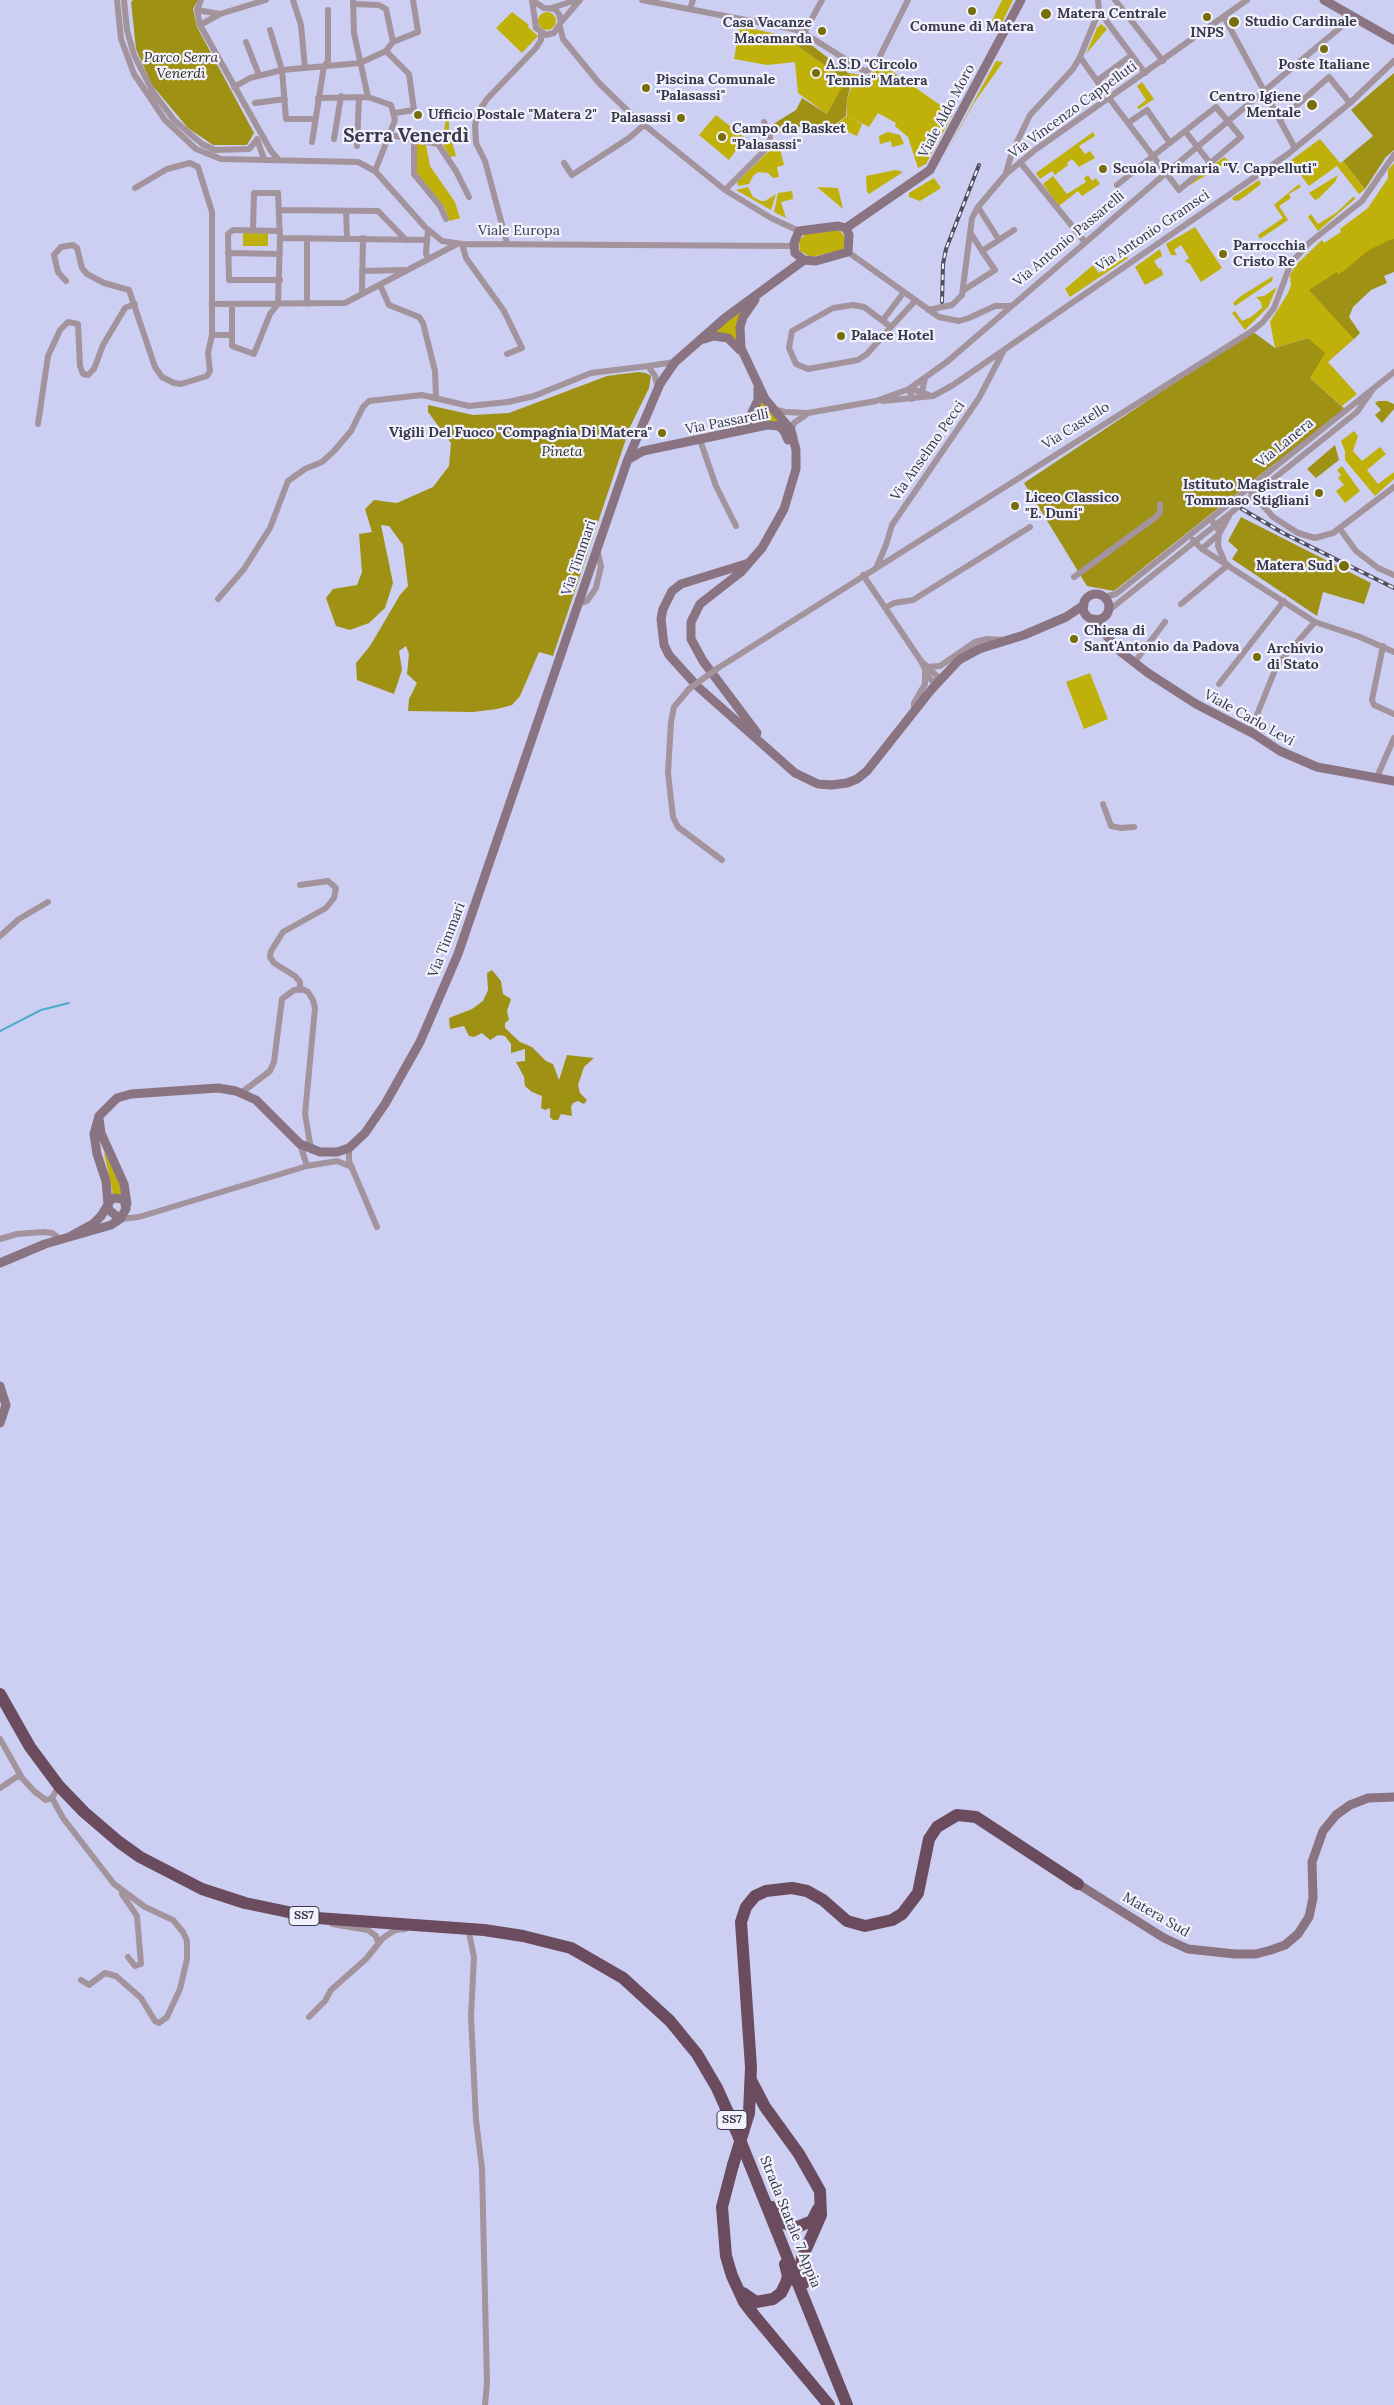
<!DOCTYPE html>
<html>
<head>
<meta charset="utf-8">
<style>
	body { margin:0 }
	canvas { display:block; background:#cccef2 }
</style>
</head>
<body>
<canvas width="1394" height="2405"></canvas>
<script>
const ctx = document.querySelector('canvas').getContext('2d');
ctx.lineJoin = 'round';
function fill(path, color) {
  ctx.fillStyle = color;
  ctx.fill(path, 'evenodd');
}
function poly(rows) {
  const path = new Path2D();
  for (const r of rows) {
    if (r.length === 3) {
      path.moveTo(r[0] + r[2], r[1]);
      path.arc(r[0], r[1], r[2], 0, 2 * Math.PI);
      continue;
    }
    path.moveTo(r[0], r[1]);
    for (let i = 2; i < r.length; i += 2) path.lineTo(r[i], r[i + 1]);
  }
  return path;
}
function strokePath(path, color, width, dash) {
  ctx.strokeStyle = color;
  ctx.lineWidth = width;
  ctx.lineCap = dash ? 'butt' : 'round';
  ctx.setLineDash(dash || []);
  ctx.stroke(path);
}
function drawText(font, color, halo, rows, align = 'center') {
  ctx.font = font + ' Lora,serif';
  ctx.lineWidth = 4.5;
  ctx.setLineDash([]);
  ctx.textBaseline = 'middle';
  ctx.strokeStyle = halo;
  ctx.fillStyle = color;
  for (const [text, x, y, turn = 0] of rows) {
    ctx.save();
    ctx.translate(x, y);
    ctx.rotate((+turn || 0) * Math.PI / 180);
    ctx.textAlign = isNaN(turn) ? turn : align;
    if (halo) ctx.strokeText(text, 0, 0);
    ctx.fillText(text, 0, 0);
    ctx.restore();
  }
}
fill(poly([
	[1002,0,1013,0,997,33,988,29],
	[547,21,9],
	[512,12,529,25,528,27,538,36,522,53,496,28],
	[1101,24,1107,29,1086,54,1097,28],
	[740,26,795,38,799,47,847,80,827,114,798,93,795,62,767,65,734,59],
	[996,61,1003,62,974,103,943,158],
	[883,65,953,114,926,164,918,168,908,137,895,126,896,123,878,113,869,127,848,116,862,124,857,136,836,127,839,122,847,116,847,99,852,85,848,73,867,76,877,69,881,70],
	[1142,82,1154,99,1139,109,1137,107,1146,100,1137,86],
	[716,115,745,138,729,160,699,135],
	[446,118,449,118,449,132,456,156,450,157,442,143],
	[888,132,900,135,904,144,892,147,891,141,880,144,879,136],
	[1093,132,1095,136,1079,146,1085,154,1090,151,1095,158,1079,167,1072,159,1067,163,1068,165,1055,175,1052,171,1040,179,1036,173],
	[1320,139,1340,163,1343,161,1365,189,1359,194,1337,166,1309,186,1290,161],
	[417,144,426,145,430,166,455,202,460,218,450,221,444,207,417,174],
	[780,149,784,165,777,167,779,177,773,178,768,173,758,172,753,176,749,184,738,186,737,182,768,152],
	[1224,157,1229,161,1190,185,1189,184],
	[1394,163,1394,260,1338,287,1354,339,1328,362,1357,394,1342,406,1310,378,1308,338,1275,348,1270,322,1288,293,1291,285,1290,275,1296,265,1322,240,1324,243,1341,232,1340,229,1368,208,1388,178,1388,170],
	[896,170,903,172,869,194,867,192,866,176],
	[1088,175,1092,181,1096,178,1100,184,1082,196,1078,191,1059,206,1043,184,1053,176,1067,194,1086,182,1084,178],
	[1338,175,1335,182,1319,198,1315,200,1309,193],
	[934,178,941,188,920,201,909,197,909,193],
	[1259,180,1261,184,1247,195,1238,201,1233,200,1232,198],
	[1299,184,1301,187,1289,194,1291,198,1279,206,1288,220,1260,239,1258,235,1283,218,1274,205],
	[748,187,753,197,761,201,765,201,776,194,771,210,736,190],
	[817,187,838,188,843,209],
	[792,191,793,199,781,202,786,218,774,212,778,193],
	[1353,197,1356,198,1318,231,1308,217,1311,214,1318,224,1336,213],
	[1195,227,1222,268,1201,282,1190,264,1185,261,1189,258,1181,245,1174,250,1177,255,1171,255,1166,244],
	[835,230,840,231,846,238,843,250,811,257,800,251,799,241,805,234],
	[243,233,268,233,268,246,243,246],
	[1160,249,1162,256,1154,261,1159,269,1161,268,1163,275,1145,285,1135,267],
	[1124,255,1128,258,1070,297,1065,289,1093,265,1099,273],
	[1273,276,1272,281,1235,306,1233,303,1241,296],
	[1277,287,1268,307,1245,330,1232,313,1235,311,1242,321,1251,317,1262,308,1261,302,1256,297,1264,296],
	[748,304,737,325,737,341,711,334],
	[761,397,779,422,769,421,746,428,756,414],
	[1354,431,1358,436,1353,451,1362,461,1380,447,1386,454,1367,470,1378,484,1394,472,1394,479,1375,496,1345,460,1345,451,1341,441],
	[1342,466,1360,491,1345,503,1336,491,1344,485,1338,478,1341,475,1337,470],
	[1090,673,1108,719,1084,729,1066,682],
	[104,1153,105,1153,125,1195,113,1194]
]), '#c0b00a');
fill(poly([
	[133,0,198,0,193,9,197,27,254,133,247,145,213,145,188,128,152,85,136,49,131,2],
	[796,37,802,38,848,73,852,80,847,99,846,116,820,136,809,124,773,135,770,126,796,110,802,98,827,114,846,80,799,47],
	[1394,73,1394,150,1386,157,1365,189,1343,161,1373,136,1351,110],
	[1392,239,1394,239,1394,272,1384,276,1387,283,1371,290,1353,307,1349,317,1360,333,1354,339,1309,290,1337,272,1338,275,1341,273,1369,250],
	[1252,331,1275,348,1308,338,1325,353,1310,378,1346,410,1270,467,1114,591,1087,586,1024,483],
	[638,372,646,373,651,376,649,388,630,427,553,656,539,652,520,696,512,705,497,709,473,712,408,711,409,699,417,683,407,674,409,654,406,646,399,651,402,670,394,694,357,680,356,663,370,646,400,595,408,586,403,545,389,526,381,525,393,583,385,608,369,623,350,630,336,626,326,598,333,589,357,585,362,572,359,534,372,532,365,509,374,500,397,503,433,487,449,466,451,443,428,412,428,405,473,415,509,413,607,376],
	[1378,401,1387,401,1394,404,1394,409,1382,423,1375,415,1381,410,1375,403],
	[1335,445,1339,460,1316,478,1307,469],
	[1241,517,1371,583,1364,604,1323,592,1317,616,1232,559,1238,550,1228,541],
	[492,970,501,981,503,994,511,999,507,1011,509,1020,505,1023,505,1028,520,1042,532,1047,546,1061,553,1064,559,1080,567,1055,594,1058,584,1067,578,1085,580,1093,587,1100,584,1104,578,1101,573,1103,571,1107,572,1116,561,1114,558,1120,553,1120,550,1117,550,1108,545,1110,541,1108,542,1096,532,1092,525,1086,524,1077,516,1062,525,1061,525,1049,511,1053,511,1044,505,1036,498,1035,490,1040,482,1033,474,1037,469,1036,464,1026,450,1029,449,1018,472,1009,483,1001,488,990,487,973]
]), '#9e9113');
strokePath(poly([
	[0,1031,41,1010,69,1003]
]), '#4dabca', 2);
strokePath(poly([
	[117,0,121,39,134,74,165,120,196,149,221,159,358,162,375,171,425,227,442,241,462,244,793,246],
	[124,0,127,30,134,55,153,92,174,120,202,144,215,150,249,149,257,140],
	[201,0,197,10,200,25,271,151,278,159],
	[293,0,301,25,305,68],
	[353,0,354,33,368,97],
	[532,0,536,28,546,35,554,33,561,22,559,14,555,9,544,8,532,0],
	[642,0,793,29,804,33,864,71,869,70,877,62,908,0],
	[1115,0,1163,61],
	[353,4,379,5,386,9,393,42],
	[552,8,576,0],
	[690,9,693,0],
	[197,10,220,14,200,25],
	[1099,11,1145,73],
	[220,14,266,0],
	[1224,17,1295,148],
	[561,22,580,0],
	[560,27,563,39,599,83,632,115,725,190,771,218,799,231],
	[270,30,282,70,286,119,315,119],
	[804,33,822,0],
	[246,42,259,75],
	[393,42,386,51,409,74,414,110,395,113],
	[393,42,418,32,413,0],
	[1080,57,1109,98,1153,156,1179,190,1241,137,1216,107,1153,156,1117,185],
	[1097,81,1132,55],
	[234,87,250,78,282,70,360,63,386,51],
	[318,98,368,97,391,105,395,120,375,171],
	[255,103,285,99],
	[1280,120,1329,77,1350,103],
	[1128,123,1147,110,1170,143],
	[1185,131,1210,163],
	[390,135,438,144,456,171,469,197],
	[257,139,264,159],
	[334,139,341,96],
	[414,139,414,174,440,206,446,219],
	[312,142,324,66,328,61,328,10],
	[357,146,359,97],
	[1020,162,1085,242],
	[564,163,572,175,629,138,644,125],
	[1006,173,1012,152,1030,115,1073,69,1080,57,1099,11,1098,0],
	[135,188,167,169,190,163,198,167,212,212,212,335],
	[725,190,769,146,770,135,764,122],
	[279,210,378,211,406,240],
	[346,211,347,238],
	[280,231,233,230,228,234,229,280,280,280],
	[970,232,982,251,999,240,978,207],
	[280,238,427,240,428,231],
	[363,238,362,290,364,293],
	[427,240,426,254,429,259],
	[999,240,1014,230],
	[507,243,485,161,476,143,475,125,479,111,487,99,536,48,541,40,541,33],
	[462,244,466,258,504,311,522,348,507,354],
	[848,252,939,317,959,321,969,318,995,306,1010,306],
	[228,253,280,254],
	[362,271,404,270],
	[66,281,58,272,54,255,61,247,73,245,77,248,82,268,87,274,104,283,129,290,155,367,162,377,174,383,181,384,207,376,210,371,208,353,212,335,232,335],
	[380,285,389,305,419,317,423,323,435,371,436,397],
	[964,290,995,270,982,251],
	[213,304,345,303,457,244],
	[232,304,232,346,254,354,270,314,278,304,280,238,278,193,254,193,253,230],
	[307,304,307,238],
	[853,305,864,307,891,327,867,354,858,360,808,369,796,364,789,348,792,331,833,308,853,305],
	[928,310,952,305,962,295,972,218,978,207,1006,174,1035,150,1247,0],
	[883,320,904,292],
	[891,327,915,301],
	[925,378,922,392,931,396],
	[658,388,655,376,648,366,675,362],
	[912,399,909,389,922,392],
	[883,401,933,396,953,385,1288,154,1350,103,1394,61],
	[773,409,785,412,808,413,876,401,909,389,948,361,1166,173,1353,17],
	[38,424,48,356,60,330,68,322,78,324,80,366,83,374,88,375,94,369,103,345,125,308,135,304],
	[791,430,794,423,807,414],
	[700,440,716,486,736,526],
	[1251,492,1273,517,1298,533,1315,538,1333,533,1394,487],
	[1213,522,1219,531,1218,546,1225,563],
	[1340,529,1356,551,1378,568,1394,575],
	[1193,540,1202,549,1315,622,1360,637,1394,652],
	[1202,549,1219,534,1229,516],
	[877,566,886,545,892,525,979,398,1003,352],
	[863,575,921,661,928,676,932,681,939,681,937,676,921,661],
	[1074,577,1156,517,1160,512,1160,504],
	[1104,597,1116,594,1394,372],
	[218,599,244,569,270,528,288,481,305,469,322,462,334,451,351,431,363,407,369,401,422,395,469,406,508,402,534,396,591,373,648,366],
	[578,604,587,601,596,588,601,566,597,549],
	[1181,604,1228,565],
	[885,608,894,603,913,600,1030,527],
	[1108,611,1357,412,1373,389],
	[1383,646,1372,700,1374,705,1394,714],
	[1134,663,1165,622],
	[926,667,940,666,975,642,987,639,1005,640],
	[718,668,1252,331,1263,322,1274,308,1291,263,1309,243,1362,201,1394,155],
	[1219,684,1284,601],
	[689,689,674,707,671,722,668,773,673,817,678,827,722,860],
	[914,712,914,703,925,684,925,673],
	[1250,732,1277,665,1315,622],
	[1377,777,1394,738],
	[1103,804,1111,826,1121,828,1134,827],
	[0,936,19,919,48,902],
	[300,990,300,982,295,976,274,963,270,957,271,951,283,932,326,908,334,898,336,888,328,881,300,885],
	[241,1093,270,1071,274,1062,282,999,294,990,302,989,308,992,313,1000,315,1008,305,1114,311,1149],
	[300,1144,307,1166],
	[349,1148,349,1161,377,1227],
	[120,1219,139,1217,307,1166,337,1161,352,1167],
	[0,1239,17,1234,44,1232,52,1233,60,1239],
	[0,1739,22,1778],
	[0,1788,18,1776,22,1778,35,1792,46,1800,52,1798,59,1786],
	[52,1798,63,1818,114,1884,145,1907,173,1920,183,1932,187,1941,187,1959,180,1989,167,2017,159,2023,155,2021,141,1998,116,1976,105,1973,89,1985,81,1980],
	[122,1894,137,1916,141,1964,135,1966,128,1957],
	[332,1924,368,1930,376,1936,378,1943],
	[468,1928,474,1957,471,2016,476,2120,482,2169,487,2383,485,2405],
	[309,2017,325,2001,331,1990,366,1959,383,1938,395,1930,405,1929]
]), '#a3939c', 6);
strokePath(poly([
	[1324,0,1394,40],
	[838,226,846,228,849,235,848,252,816,261,804,260,795,253,794,243,799,231,838,226],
	[846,228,930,170,1021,0],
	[755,300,743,317,740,327,741,348,765,399,791,430,796,450,796,469,784,509,762,548,741,572,700,604,691,622,691,639,703,661,757,733],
	[704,339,714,336,728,338,740,350],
	[734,430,748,421,758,400,758,388],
	[629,459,643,451,767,425,779,426,784,431,788,440],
	[749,563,681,584,672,591,663,609,661,619,664,645,669,655,697,686,795,773,818,784,831,785,847,783,857,779,867,771,931,690,959,660,979,649,1024,635,1066,617,1084,605],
	[1096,607,13],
	[1094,619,1117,649,1148,673,1196,704,1254,734,1280,751,1317,767,1394,781],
	[99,1119,101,1133,124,1184,127,1204],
	[71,1236,93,1224,101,1216,108,1205,109,1202,113,1198,124,1199,126,1209,120,1219,109,1210,108,1205,106,1181,97,1154,94,1134,99,1116,117,1098,131,1094,218,1088,236,1091,256,1100,300,1144,320,1152,337,1152,349,1148,365,1133,385,1104,420,1042,458,954,596,552,628,459,660,384,675,362,725,318,804,260],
	[0,1263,45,1244,111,1225,120,1219],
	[0,1386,6,1405,0,1423],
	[1078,1884,1164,1938,1188,1949,1235,1954,1256,1954,1271,1950,1285,1945,1298,1934,1309,1917,1313,1898,1312,1862,1323,1831,1336,1815,1350,1805,1368,1798,1394,1797]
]), '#8b7481', 9);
strokePath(poly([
	[0,1694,30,1747,59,1786,84,1812,119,1842,140,1857,202,1889,245,1903,317,1918,484,1930,523,1936,571,1948,623,1978,670,2021,697,2054,717,2088,738,2135,847,2405],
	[751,2080,765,2107,799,2154,820,2191,821,2215,802,2258,801,2267,804,2283],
	[749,2113,751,2067,741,1922,746,1907,755,1896,766,1891,792,1888,807,1891,823,1900,847,1921,865,1926,892,1920,902,1914,918,1893,929,1839,937,1827,957,1815,976,1817,1078,1884],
	[733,2165,722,2207,726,2256,732,2276,744,2302,754,2315,829,2405],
	[772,2207,784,2223,797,2227,812,2221,818,2209],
	[743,2293,756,2302,773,2299,781,2293,786,2283,788,2276,785,2264]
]), '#6b4c5e', 12);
const rail = poly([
	[942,302,943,264,946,249,979,165],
	[1242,509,1283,533,1394,588]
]);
strokePath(rail, '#4f4f61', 4);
strokePath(rail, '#f1f2fd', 2, [5.5]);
strokePath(poly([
	[689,689,718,668]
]), '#a3939c', 6);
strokePath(poly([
	[733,2165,749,2113]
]), '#6b4c5e', 12);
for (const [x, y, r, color] of [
	[972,11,5,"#776e0b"],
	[1046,14,6,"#776e0b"],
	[1207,17,5,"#776e0b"],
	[1234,22,6,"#776e0b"],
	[822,31,5,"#776e0b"],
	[1324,49,5,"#776e0b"],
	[816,73,5,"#776e0b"],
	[646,88,5,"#776e0b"],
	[1312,105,6,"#776e0b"],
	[418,115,5,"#776e0b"],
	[681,118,5,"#776e0b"],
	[722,137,5,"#776e0b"],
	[1103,169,5,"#776e0b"],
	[1223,254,5,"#776e0b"],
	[841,336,5,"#776e0b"],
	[662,433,5,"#776e0b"],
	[1319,493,5,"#776e0b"],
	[1015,506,5,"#776e0b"],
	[1344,566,6,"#776e0b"],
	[1074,639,5,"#776e0b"],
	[1257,657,5,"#776e0b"]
]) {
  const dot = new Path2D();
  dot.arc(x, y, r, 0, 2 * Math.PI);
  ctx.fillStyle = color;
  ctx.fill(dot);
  strokePath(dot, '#f1f2fd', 2);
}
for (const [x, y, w] of [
	[304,1916,30],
	[732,2120,30]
]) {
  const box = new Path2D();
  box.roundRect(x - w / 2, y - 9.5, w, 19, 4);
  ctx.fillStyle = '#f1f2fd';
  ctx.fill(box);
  strokePath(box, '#383847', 1);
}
drawText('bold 12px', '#383847', null, [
	["SS7",304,1916],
	["SS7",732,2120]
]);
drawText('bold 14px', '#383847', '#f1f2fd', [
	["Matera Centrale",1057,14],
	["Studio Cardinale",1245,22],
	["Casa Vacanze",812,23,"right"],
	["Macamarda",812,39,"right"],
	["Comune di Matera",972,27,"center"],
	["INPS",1207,33,"center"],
	["A.S.D \"Circolo",826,65],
	["Tennis\" Matera",826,81],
	["Poste Italiane",1324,65,"center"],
	["Piscina Comunale",656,80],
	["\"Palasassi\"",656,96],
	["Centro Igiene",1301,97,"right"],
	["Mentale",1301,113,"right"],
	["Ufficio Postale \"Matera 2\"",428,115],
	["Palasassi",671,118,"right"],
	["Campo da Basket",732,129],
	["\"Palasassi\"",732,145],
	["Scuola Primaria \"V. Cappelluti\"",1113,169],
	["Parrocchia",1233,246],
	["Cristo Re",1233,262],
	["Palace Hotel",851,336],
	["Vigili Del Fuoco \"Compagnia Di Matera\"",652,433,"right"],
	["Istituto Magistrale",1309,485,"right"],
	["Tommaso Stigliani",1309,501,"right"],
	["Liceo Classico",1025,498],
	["\"E. Duni\"",1025,514],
	["Matera Sud",1333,566,"right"],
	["Chiesa di",1084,631],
	["Sant'Antonio da Padova",1084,647],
	["Archivio",1267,649],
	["di Stato",1267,665]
], 'left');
drawText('italic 14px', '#2e2b13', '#f1f2fd', [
	["Parco Serra",181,58],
	["Venerdì",181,74],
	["Pineta",562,452]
]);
drawText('14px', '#383847', '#f1f2fd', [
	["Via Vincenzo Cappelluti",1073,110,-36],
	["Viale Aldo Moro",947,111,-62],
	["Viale Europa",519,231],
	["Via Antonio Gramsci",1153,231,-34],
	["Via Antonio Passarelli",1069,239,-40],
	["Via Passarelli",727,422,-11],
	["Via Castello",1076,426,-32],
	["Via Lanera",1285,443,-39],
	["Via Anselmo Pecci",928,451,-55],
	["Via Timmari",579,558,-71],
	["Viale Carlo Levi",1249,718,29],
	["Via Timmari",447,940,-69],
	["Matera Sud",1156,1915,30],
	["Strada Statale 7 Appia",790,2222,68]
]);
drawText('bold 19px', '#383847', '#f1f2fd', [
	["Serra Venerdì",406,137]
]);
</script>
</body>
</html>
